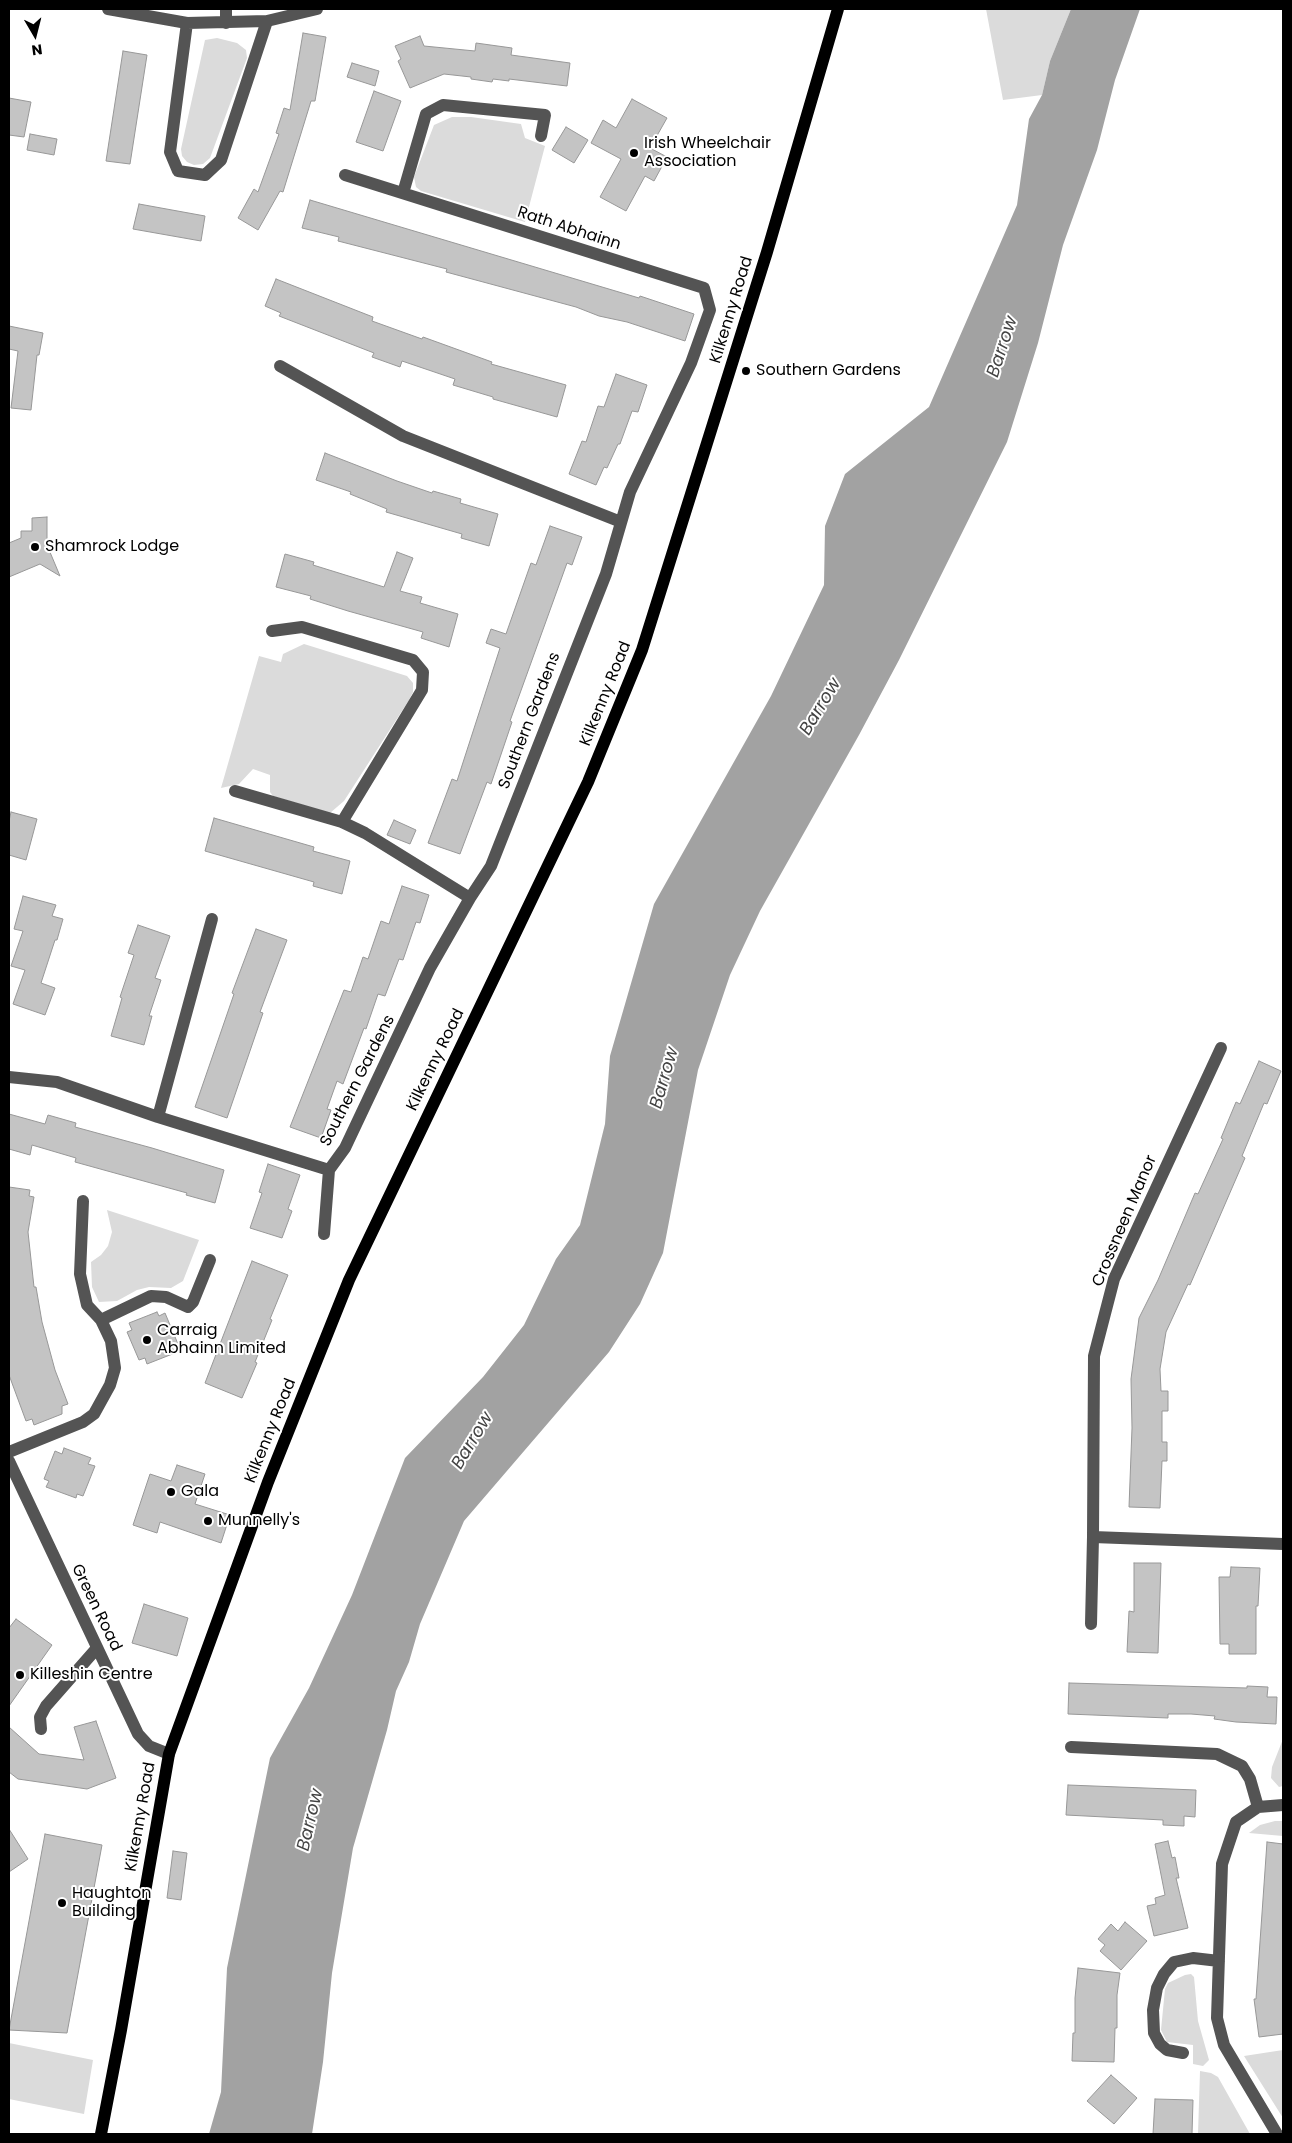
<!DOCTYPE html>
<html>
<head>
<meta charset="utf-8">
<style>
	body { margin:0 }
	#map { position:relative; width:1292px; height:2143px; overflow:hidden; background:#fff; font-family:Poppins,sans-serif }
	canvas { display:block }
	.frame { position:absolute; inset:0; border:10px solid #000; pointer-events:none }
	.north { position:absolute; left:10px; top:10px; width:50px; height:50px; -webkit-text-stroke:4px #fff; paint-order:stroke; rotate:172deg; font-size:14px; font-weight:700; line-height:20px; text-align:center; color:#000 }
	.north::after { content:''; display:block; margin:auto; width:18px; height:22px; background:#000; clip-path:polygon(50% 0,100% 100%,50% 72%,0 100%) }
</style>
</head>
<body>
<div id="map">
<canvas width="1292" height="2143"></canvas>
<div class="frame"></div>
<div class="north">N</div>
</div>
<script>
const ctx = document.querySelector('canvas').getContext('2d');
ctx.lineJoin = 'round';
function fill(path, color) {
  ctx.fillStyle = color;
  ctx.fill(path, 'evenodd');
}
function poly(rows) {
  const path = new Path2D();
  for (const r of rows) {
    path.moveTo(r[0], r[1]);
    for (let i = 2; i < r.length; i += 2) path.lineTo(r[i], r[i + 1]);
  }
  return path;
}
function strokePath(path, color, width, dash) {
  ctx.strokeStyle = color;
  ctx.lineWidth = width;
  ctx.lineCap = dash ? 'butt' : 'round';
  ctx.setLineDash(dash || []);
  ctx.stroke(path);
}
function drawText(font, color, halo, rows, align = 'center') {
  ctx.font = font + ' Poppins,sans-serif';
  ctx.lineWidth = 4;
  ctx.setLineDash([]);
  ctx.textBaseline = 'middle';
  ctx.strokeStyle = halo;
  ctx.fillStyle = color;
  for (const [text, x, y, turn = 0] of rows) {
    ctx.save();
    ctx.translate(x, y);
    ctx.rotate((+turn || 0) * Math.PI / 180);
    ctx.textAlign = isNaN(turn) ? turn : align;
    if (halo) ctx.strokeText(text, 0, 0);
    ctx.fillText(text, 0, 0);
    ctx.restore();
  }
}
fill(poly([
	[986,9,1071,9,1050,61,1042,95,1003,100],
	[217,38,237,43,246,50,247,58,210,158,203,164,194,165,187,162,182,156,181,149,205,40],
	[452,117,471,117,521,124,525,138,545,146,525,222,421,191,416,187,414,177,434,125],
	[304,644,407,676,413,683,413,692,409,700,344,801,330,813,273,796,270,792,270,775,253,769,239,784,221,788,259,656,281,662,283,654],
	[107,1210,199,1240,183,1281,171,1288,149,1287,137,1290,117,1301,99,1302,92,1287,91,1262,101,1255,108,1246,112,1232],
	[1283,1739,1283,1786,1279,1787,1271,1778,1272,1767],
	[1275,1821,1283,1821,1283,1836,1249,1833,1260,1825],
	[1191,1974,1194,1977,1198,2021,1209,2060,1203,2066,1193,2064,1193,2045,1167,2042,1161,2030,1165,1989,1168,1983,1185,1975],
	[9,2043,93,2060,84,2114,9,2099],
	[1283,2050,1283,2118,1244,2056],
	[1200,2071,1211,2073,1218,2077,1250,2134,1198,2134]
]), '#dbdbdb');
fill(poly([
	[1071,9,1140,9,1115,80,1097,150,1063,245,1038,343,1007,442,899,660,859,735,760,911,730,975,698,1070,663,1253,640,1304,609,1352,464,1521,420,1624,409,1662,396,1691,387,1730,353,1848,332,1973,323,2062,312,2134,209,2134,221,2092,227,1968,270,1758,309,1688,352,1595,405,1458,483,1377,524,1325,556,1259,580,1225,605,1124,610,1056,654,904,771,696,824,585,825,526,845,474,929,407,1017,205,1029,119,1042,95,1050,61]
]), '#a2a2a2');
const building = poly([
	[303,33,326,37,315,101,311,101,283,192,280,191,258,230,238,218,254,189,258,192,279,134,276,133,284,108,290,110,303,33],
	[420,36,424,46,475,51,476,43,512,48,511,55,570,63,567,86,509,79,509,81,493,79,492,82,471,79,471,77,444,74,410,88,398,61,401,59,395,46,420,36],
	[123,51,147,55,130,164,106,161,123,51],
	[352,63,379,71,375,86,347,77,352,63],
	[374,91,401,101,383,151,356,142,374,91],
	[9,98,31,102,24,137,9,135,9,98],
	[632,99,667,118,650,148,667,157,654,181,645,176,626,211,600,197,621,159,591,143,603,120,616,128,632,99],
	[566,127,588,140,574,163,552,150,566,127],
	[30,134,57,139,54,155,27,150,30,134],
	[310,200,639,298,640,296,694,314,685,341,627,322,599,316,576,307,446,272,447,269,338,241,339,237,302,228,310,200],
	[139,204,205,216,201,241,133,229,139,204],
	[276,279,373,317,372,321,422,339,423,337,492,362,491,364,566,385,557,417,493,399,493,397,453,385,455,379,402,361,400,367,372,357,374,353,279,316,281,313,265,306,276,279],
	[9,326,43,333,39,355,37,355,31,410,11,408,18,351,9,349,9,326],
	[616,374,647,385,638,412,632,411,620,444,618,444,607,468,604,467,596,485,569,474,582,441,586,442,598,406,604,407,616,374],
	[325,453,397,481,432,493,433,491,461,499,460,503,498,514,489,546,461,538,462,534,386,512,387,509,350,494,351,492,316,480,325,453],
	[47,517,47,545,60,576,40,564,9,577,9,543,21,538,21,531,32,531,32,518,47,517],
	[550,526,582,537,572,565,567,563,510,721,512,722,491,784,487,782,460,854,428,843,452,779,457,781,500,648,486,643,491,629,506,634,531,563,536,565,550,526],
	[397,552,413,558,400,591,422,597,420,603,458,614,449,647,421,638,423,632,348,611,310,599,311,596,276,587,285,554,314,562,313,565,384,587,397,552],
	[11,812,37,819,26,860,9,855,9,821,11,812],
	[214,818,314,847,313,851,350,861,342,894,313,886,314,882,205,851,214,818],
	[394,820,416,830,410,844,387,835,394,820],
	[402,886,429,895,420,923,416,922,403,960,399,959,385,996,378,994,366,1029,364,1028,343,1084,337,1081,327,1109,331,1110,321,1138,290,1127,344,990,351,992,363,957,368,959,381,921,389,924,402,886],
	[23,896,56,905,52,916,63,919,57,940,55,940,41,983,55,988,45,1015,13,1004,25,970,11,966,23,931,14,929,23,896],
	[138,925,170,936,155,978,161,980,149,1016,152,1016,144,1045,111,1036,122,998,120,997,134,955,128,953,138,925],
	[256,929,287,940,260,1012,263,1013,227,1118,195,1107,234,994,232,993,256,929],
	[1259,1061,1281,1071,1267,1104,1264,1103,1242,1156,1245,1158,1190,1285,1188,1284,1166,1332,1160,1369,1161,1391,1168,1391,1168,1411,1162,1411,1162,1442,1167,1442,1167,1461,1162,1461,1160,1508,1129,1507,1132,1428,1131,1379,1139,1318,1158,1280,1195,1193,1198,1194,1223,1139,1221,1138,1236,1102,1240,1104,1259,1061],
	[9,1114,45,1124,48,1115,76,1123,75,1127,152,1148,224,1170,215,1203,186,1195,187,1193,75,1162,76,1158,32,1145,30,1155,9,1149,9,1114],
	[268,1164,300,1175,288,1209,292,1211,282,1238,250,1228,262,1193,259,1192,268,1164],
	[9,1187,30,1190,29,1196,34,1197,28,1232,34,1287,36,1287,42,1322,55,1370,68,1404,62,1406,62,1414,34,1425,32,1419,26,1421,9,1375,9,1187],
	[252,1261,288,1275,270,1319,272,1320,255,1362,257,1363,242,1398,205,1383,252,1261],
	[157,1312,159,1316,165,1313,178,1344,172,1347,175,1353,147,1364,145,1358,139,1360,127,1332,132,1330,129,1323,157,1312],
	[64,1448,91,1458,88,1464,95,1466,83,1496,77,1494,76,1498,46,1487,49,1481,44,1479,55,1451,62,1454,64,1448],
	[177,1465,205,1474,195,1504,230,1515,221,1543,160,1522,157,1533,133,1525,150,1474,171,1481,177,1465],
	[1134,1563,1161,1563,1158,1653,1127,1652,1129,1611,1134,1612,1134,1563],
	[1231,1567,1260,1568,1258,1606,1256,1606,1256,1654,1229,1654,1229,1644,1220,1644,1219,1577,1230,1577,1231,1567],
	[144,1604,188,1618,177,1656,132,1643,144,1604],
	[16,1619,52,1645,9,1706,9,1628,16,1619],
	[1069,1683,1247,1688,1247,1686,1268,1687,1267,1697,1277,1697,1276,1724,1236,1722,1214,1719,1215,1716,1191,1714,1168,1714,1168,1718,1068,1714,1069,1683],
	[96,1721,116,1778,87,1789,18,1779,9,1772,9,1727,39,1754,84,1760,74,1727,96,1721],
	[1068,1785,1196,1790,1195,1817,1184,1816,1184,1826,1163,1825,1163,1820,1066,1815,1068,1785],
	[9,1829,28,1859,9,1872,9,1829],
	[45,1834,102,1845,67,2033,9,2030,45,1834],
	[1168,1841,1172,1858,1175,1857,1179,1878,1176,1878,1188,1928,1154,1936,1147,1906,1156,1904,1155,1898,1165,1895,1155,1844,1168,1841],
	[1267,1842,1283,1844,1283,2034,1259,2037,1254,1999,1256,1999,1267,1842],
	[173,1851,187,1853,181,1900,167,1898,173,1851],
	[1125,1922,1147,1941,1121,1970,1100,1951,1105,1945,1098,1939,1111,1924,1118,1931,1125,1922],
	[1078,1968,1120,1973,1117,1995,1117,2028,1115,2028,1114,2062,1072,2061,1073,2033,1075,2033,1075,1998,1078,1968],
	[1111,2075,1137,2098,1114,2124,1087,2101,1111,2075],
	[1155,2099,1193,2100,1192,2134,1153,2134,1155,2099]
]);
fill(building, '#c4c4c4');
strokePath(building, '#989898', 1);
strokePath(poly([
	[108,9,187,23,267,21],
	[187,23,170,152,178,171,205,175,221,160,267,21,317,9],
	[226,23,226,9],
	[403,193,426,114,443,105,545,115,541,136],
	[280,366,403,436,621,522],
	[272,631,302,627,413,660,423,672,422,690,342,822],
	[235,791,342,822,365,833,470,898],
	[1221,1048,1114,1279,1094,1356,1093,1537,1283,1544],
	[9,1077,57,1082,158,1117,329,1170,324,1234],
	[158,1117,212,919],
	[329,1170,345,1148,430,968,470,898,491,866,606,574,630,492,691,363,710,310,704,288,345,175],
	[101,1320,151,1296,166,1297,188,1307,193,1302,210,1260],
	[9,1452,83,1422,94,1414,110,1385,115,1368,111,1341,101,1320,87,1305,80,1274,83,1201],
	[9,1461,138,1734,149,1746,169,1754],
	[1091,1624,1093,1537],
	[41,1729,40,1717,46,1706,97,1648],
	[1071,1747,1217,1754,1242,1766,1250,1779,1258,1807],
	[1183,2053,1167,2050,1160,2044,1154,2033,1153,2010,1157,1988,1164,1974,1174,1962,1193,1958,1219,1961],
	[1277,2134,1224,2045,1217,2018,1222,1864,1236,1822,1258,1807,1283,1805]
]), '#545454', 12);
strokePath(poly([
	[101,2134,121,2030,169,1754,268,1482,349,1280,588,782,642,650,767,252,838,9]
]), '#000', 12);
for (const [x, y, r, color] of [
	[634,153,5,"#000"],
	[746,371,5,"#000"],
	[35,547,5,"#000"],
	[147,1340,5,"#000"],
	[171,1492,5,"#000"],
	[208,1521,5,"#000"],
	[20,1675,5,"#000"],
	[62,1903,5,"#000"]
]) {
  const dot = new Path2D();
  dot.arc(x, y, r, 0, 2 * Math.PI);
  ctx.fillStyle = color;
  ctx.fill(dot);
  strokePath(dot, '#fff', 2);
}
drawText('16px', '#000', '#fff', [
	["Irish Wheelchair",644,144],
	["Association",644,162],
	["Southern Gardens",756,371],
	["Shamrock Lodge",45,547],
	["Carraig",157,1331],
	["Abhainn Limited",157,1349],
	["Gala",181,1492],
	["Munnelly's",218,1521],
	["Killeshin Centre",30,1675],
	["Haughton",72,1894],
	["Building",72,1912]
], 'left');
drawText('16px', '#000', '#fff', [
	["Rath Abhainn",569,229,18],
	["Kilkenny Road",732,310,-73],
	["Kilkenny Road",606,694,-68],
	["Southern Gardens",530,721,-69],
	["Kilkenny Road",436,1060,-64],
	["Southern Gardens",358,1081,-63],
	["Crossneen Manor",1125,1221,-67],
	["Kilkenny Road",271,1431,-68],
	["Green Road",96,1608,64],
	["Kilkenny Road",141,1817,-80]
]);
drawText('italic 18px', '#434343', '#fff', [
	["Barrow",1003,347,-72],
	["Barrow",821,707,-59],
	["Barrow",665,1078,-74],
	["Barrow",473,1441,-59],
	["Barrow",311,1820,-77]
]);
</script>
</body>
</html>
